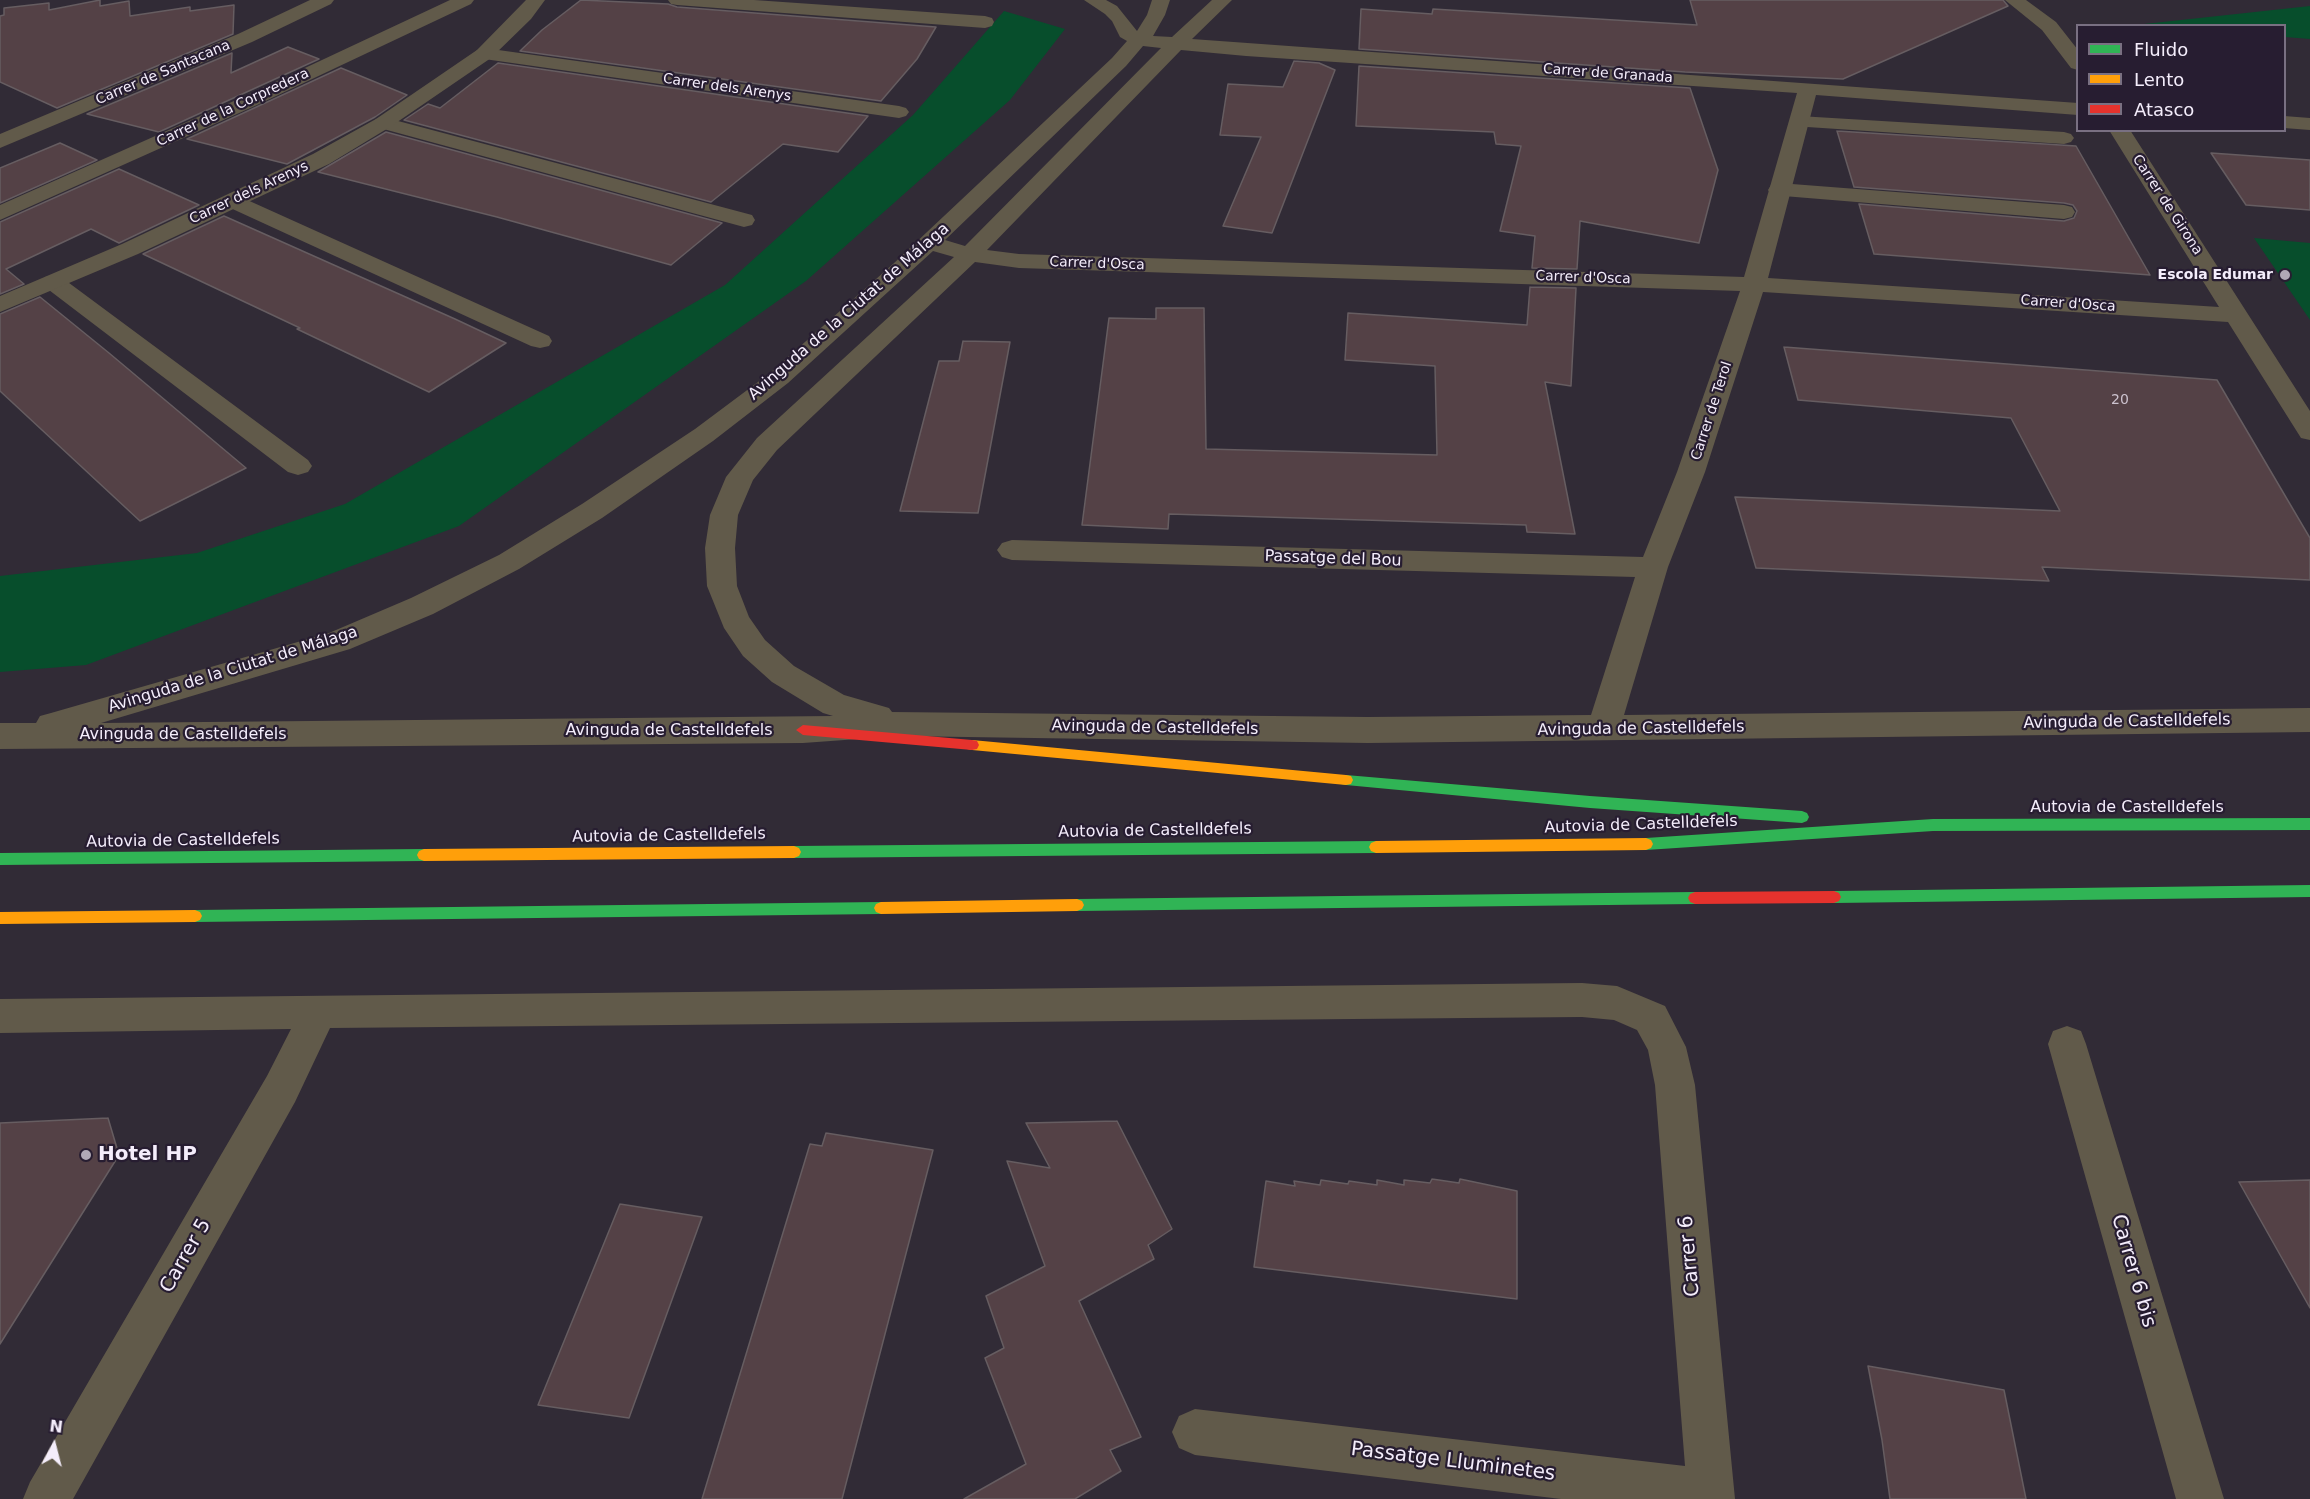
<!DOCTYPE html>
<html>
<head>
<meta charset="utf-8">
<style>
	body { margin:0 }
	#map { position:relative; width:2310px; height:1499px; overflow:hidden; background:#312b36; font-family:"DejaVu Sans",sans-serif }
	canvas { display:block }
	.legend { position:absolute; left:2076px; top:24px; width:210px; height:108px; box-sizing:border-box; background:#271d31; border:2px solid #797082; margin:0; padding:8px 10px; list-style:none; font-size:18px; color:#f4edfb }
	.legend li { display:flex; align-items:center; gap:12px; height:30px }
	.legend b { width:30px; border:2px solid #797082 }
	.north { position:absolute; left:24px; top:1415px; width:60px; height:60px; -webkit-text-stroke:4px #271d31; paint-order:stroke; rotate:7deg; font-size:16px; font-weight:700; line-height:24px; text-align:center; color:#f4edfb }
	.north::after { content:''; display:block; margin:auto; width:21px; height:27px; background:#f4edfb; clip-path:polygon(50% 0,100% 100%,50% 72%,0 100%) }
</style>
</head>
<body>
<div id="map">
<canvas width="2310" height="1499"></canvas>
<ul class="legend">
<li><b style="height:8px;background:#30b455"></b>Fluido</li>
<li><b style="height:8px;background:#ff9f0a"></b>Lento</li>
<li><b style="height:8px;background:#e5322d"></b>Atasco</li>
</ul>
<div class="north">N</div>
</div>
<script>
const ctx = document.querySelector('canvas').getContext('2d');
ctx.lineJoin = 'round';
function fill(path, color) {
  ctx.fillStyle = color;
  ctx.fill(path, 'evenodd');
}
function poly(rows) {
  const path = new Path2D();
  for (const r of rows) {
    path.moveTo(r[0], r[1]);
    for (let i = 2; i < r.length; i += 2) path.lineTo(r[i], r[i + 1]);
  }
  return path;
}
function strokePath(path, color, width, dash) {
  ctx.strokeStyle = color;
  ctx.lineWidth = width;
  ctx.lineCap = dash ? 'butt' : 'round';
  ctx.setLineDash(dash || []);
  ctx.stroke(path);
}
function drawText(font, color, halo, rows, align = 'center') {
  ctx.font = font + ' "DejaVu Sans",sans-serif';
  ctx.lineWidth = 4.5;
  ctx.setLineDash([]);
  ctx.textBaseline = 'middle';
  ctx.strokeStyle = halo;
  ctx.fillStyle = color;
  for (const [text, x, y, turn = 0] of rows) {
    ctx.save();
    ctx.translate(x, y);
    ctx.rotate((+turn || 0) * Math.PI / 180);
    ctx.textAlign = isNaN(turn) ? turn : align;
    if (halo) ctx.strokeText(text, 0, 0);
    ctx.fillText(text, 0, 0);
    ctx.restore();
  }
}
fill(poly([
	[2310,6,2310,39,2285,37,2284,26,2135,25],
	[1004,11,1065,29,1010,100,806,281,459,526,86,665,0,672,0,576,197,553,345,504,725,285,913,115],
	[2254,238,2310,243,2310,320]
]), '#074e2c');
const building = poly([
	[100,0,100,6,129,1,130,16,190,7,190,11,234,5,233,34,57,108,0,82,0,16,4,15,4,8,49,3,49,10,100,0],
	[581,0,668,4,677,7,936,27,917,59,881,101,520,51,542,30,581,0],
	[1690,0,2003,0,2008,6,1843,79,1685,72,1359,49,1361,9,1432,14,1433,9,1697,25,1690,0],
	[288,47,319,59,159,132,87,114,232,53,231,73,288,47],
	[1294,61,1319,63,1335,70,1272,233,1223,226,1261,137,1220,135,1228,84,1283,87,1294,61],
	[498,63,868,116,838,152,783,144,711,202,404,120,428,104,440,108,498,63],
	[1359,66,1690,88,1718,170,1699,243,1580,221,1577,269,1532,268,1535,236,1500,231,1521,146,1496,144,1494,132,1356,126,1359,66],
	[341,68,407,95,375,117,287,164,187,139,341,68],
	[1837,131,2076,146,2150,275,1874,254,1859,204,2064,221,2074,218,2077,211,2073,205,2064,203,1854,187,1837,131],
	[386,132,722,223,671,265,497,217,318,172,386,132],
	[60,143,97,160,0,203,0,168,60,143],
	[2211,153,2310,160,2310,210,2246,205,2211,153],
	[119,169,199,205,119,243,91,229,6,269,24,284,0,294,0,222,119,169],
	[224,216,455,319,506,343,429,392,297,329,300,328,143,254,224,216],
	[1530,287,1576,288,1571,386,1545,382,1575,534,1527,532,1526,525,1169,514,1168,529,1082,525,1109,318,1156,319,1156,308,1204,308,1206,449,1437,455,1435,366,1345,360,1348,313,1527,325,1530,287],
	[40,297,109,353,246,468,140,521,0,391,0,314,40,297],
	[963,341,1010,342,978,513,900,511,939,361,959,361,963,341],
	[1784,347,2217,380,2310,538,2310,580,2042,567,2049,581,1756,568,1735,497,2060,511,2011,418,1798,400,1784,347],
	[108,1118,119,1155,0,1344,0,1123,108,1118],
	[1117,1121,1172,1229,1148,1245,1154,1259,1079,1301,1141,1437,1110,1450,1121,1471,1075,1499,964,1499,1026,1464,985,1358,1004,1348,986,1296,1045,1266,1007,1161,1050,1168,1026,1123,1117,1121],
	[826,1133,933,1150,842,1499,702,1499,810,1144,822,1146,826,1133],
	[1432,1179,1459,1183,1460,1179,1517,1191,1517,1299,1254,1267,1266,1181,1295,1186,1294,1181,1320,1185,1321,1180,1348,1184,1349,1181,1377,1185,1377,1180,1404,1185,1404,1180,1430,1183,1432,1179],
	[2310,1180,2310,1308,2239,1182,2310,1180],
	[620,1204,702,1217,629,1418,538,1405,620,1204],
	[1868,1366,2004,1390,2026,1499,1890,1499,1882,1440,1868,1366]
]);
fill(building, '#544146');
strokePath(building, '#665d61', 1.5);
fill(poly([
	[450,0,474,0,471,4,257,105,0,220,0,205,243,97,450,0],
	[668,0,754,0,985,16,992,18,994,22,992,26,985,28,677,5,671,4,668,0],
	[484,48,899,106,906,108,909,112,906,116,899,118,477,58,474,54,477,50,484,48],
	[1799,116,2064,132,2071,134,2074,138,2071,142,2064,144,1792,126,1789,122,1792,118,1799,116],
	[383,117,752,215,755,220,752,225,744,227,376,127,373,123,376,119,383,117],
	[1779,183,2064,205,2072,207,2075,212,2072,217,2064,219,1771,195,1768,190,1771,185,1779,183],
	[234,194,549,336,552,341,549,346,540,348,531,346,226,206,223,201,226,196,234,194],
	[53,275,61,277,308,460,312,466,308,472,298,475,288,472,45,287,41,282,45,277,53,275]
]), '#615a4a');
fill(poly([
	[310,0,334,0,331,4,252,42,0,148,0,134,238,34,310,0],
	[526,0,545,0,531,19,491,58,390,127,329,164,138,254,0,312,0,296,122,244,313,154,376,119,477,50,526,0],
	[1084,0,1106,0,1117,6,1137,31,1147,15,1152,0,1170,0,1165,15,1153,36,1172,37,1212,0,1232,0,1192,39,2078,103,2078,115,1816,95,1768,278,2219,307,2109,130,2130,130,2310,411,2310,440,2301,438,2228,322,1763,292,1705,472,1668,567,1624,715,2310,708,2310,732,1368,743,900,736,803,743,0,749,0,723,36,723,40,716,51,713,329,633,411,598,499,555,582,504,695,429,770,373,893,264,1112,58,1127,41,1120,37,1112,21,1105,14,1084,0],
	[1143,46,1161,48,965,246,945,240,1126,66,1143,46],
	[1181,50,1246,56,1797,93,1744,277,1019,254,987,250,1181,50],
	[933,251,954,257,757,438,726,477,710,515,705,548,707,586,724,628,743,656,772,682,823,713,833,716,101,723,350,649,433,614,519,569,602,518,713,441,788,383,933,251],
	[975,262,1019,268,1740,291,1677,472,1643,557,1012,540,1002,543,997,550,1002,557,1012,560,1635,577,1591,715,1368,717,892,712,889,708,844,695,794,666,765,640,749,617,737,586,735,548,738,515,753,480,777,450,975,262],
	[2005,0,2026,0,2056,22,2078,50,2078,70,2071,68,2042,30,2005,0],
	[2284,116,2310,118,2310,130,2284,128,2284,116],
	[1582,983,1617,986,1665,1006,1686,1047,1695,1085,1735,1499,1561,1499,1195,1455,1179,1448,1172,1432,1179,1416,1195,1409,1685,1466,1655,1085,1648,1050,1637,1030,1614,1020,1582,1017,330,1028,295,1102,73,1499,23,1499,30,1482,267,1076,291,1029,0,1033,0,999,1582,983],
	[2067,1026,2081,1031,2086,1044,2224,1499,2176,1499,2048,1044,2053,1031,2067,1026]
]), '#615a4a');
fill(poly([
	[1346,775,1590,796,1802,811,1807,813,1809,817,1807,821,1802,823,1590,808,1346,785,1341,784,1339,780,1341,776,1346,775],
	[2310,818,2310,830,1933,831,1646,850,1641,848,1639,844,1641,840,1646,838,1933,819,2310,818],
	[1376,841,1381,843,1383,847,1381,851,1376,853,794,858,789,856,787,852,789,848,794,846,1376,841],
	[424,849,429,851,431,855,429,859,424,861,0,865,0,853,424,849],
	[2310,885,2310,897,1834,903,1829,901,1827,897,1829,893,1834,891,2310,885],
	[1695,892,1700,894,1702,898,1700,902,1695,904,1077,911,1072,909,1070,905,1072,901,1077,899,1695,892],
	[881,902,886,904,888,908,886,912,881,914,195,922,190,920,188,916,190,912,195,910,881,902]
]), '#30b455');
fill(poly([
	[972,740,1346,775,1351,776,1353,780,1351,784,1346,785,972,750,967,749,965,745,967,741,972,740],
	[1646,838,1651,840,1653,844,1651,848,1646,850,1376,853,1371,851,1369,847,1371,843,1376,841,1646,838],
	[794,846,799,848,801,852,799,856,794,858,424,861,419,859,417,855,419,851,424,849,794,846],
	[1077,899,1082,901,1084,905,1082,909,1077,911,881,914,876,912,874,908,876,904,881,902,1077,899],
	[195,910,200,912,202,916,200,920,195,922,0,924,0,912,195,910]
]), '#ff9f0a');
fill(poly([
	[803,725,972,740,977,741,979,745,977,749,972,750,803,735,796,730,803,725],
	[1834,891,1839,893,1841,897,1839,901,1834,903,1695,904,1690,902,1688,898,1690,894,1695,892,1834,891]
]), '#e5322d');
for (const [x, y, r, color] of [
	[2285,275,6,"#b0a9b6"],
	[86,1155,6,"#b0a9b6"]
]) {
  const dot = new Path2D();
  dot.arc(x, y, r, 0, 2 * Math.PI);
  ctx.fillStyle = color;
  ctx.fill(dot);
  strokePath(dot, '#271d31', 2);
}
drawText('14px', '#f4edfb', '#271d31', [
	["Carrer de Santacana",163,73,-23],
	["Carrer de Granada",1608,74,4],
	["Carrer dels Arenys",727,88,8],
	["Carrer de la Corpredera",233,108,-25],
	["Carrer dels Arenys",249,193,-25],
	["Carrer de Girona",2167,205,57],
	["Carrer d'Osca",1097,264,2],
	["Carrer d'Osca",1583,278,2],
	["Carrer d'Osca",2068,304,4],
	["Carrer de Terol",1712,411,-72]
]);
drawText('bold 14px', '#f4edfb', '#271d31', [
	["Escola Edumar",2273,275]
], 'right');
drawText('14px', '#ccc2ce', null, [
	["20",2120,400]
]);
drawText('16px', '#f4edfb', '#271d31', [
	["Avinguda de la Ciutat de Málaga",849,312,-41],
	["Passatge del Bou",1333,559,2],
	["Avinguda de la Ciutat de Málaga",233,670,-17],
	["Avinguda de Castelldefels",2127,722,-1],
	["Avinguda de Castelldefels",1155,728,1],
	["Avinguda de Castelldefels",1641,729,-1],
	["Avinguda de Castelldefels",669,731],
	["Avinguda de Castelldefels",183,735],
	["Autovia de Castelldefels",2127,808],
	["Autovia de Castelldefels",1641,825,-2],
	["Autovia de Castelldefels",1155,831,-1],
	["Autovia de Castelldefels",669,836,-1],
	["Autovia de Castelldefels",183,841,-1]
]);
drawText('bold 20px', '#f4edfb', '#271d31', [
	["Hotel HP",98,1155]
], 'left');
drawText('20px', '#f4edfb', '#271d31', [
	["Carrer 5",186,1256,-60],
	["Carrer 6",1690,1256,-95],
	["Carrer 6 bis",2133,1271,74],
	["Passatge Lluminetes",1453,1462,7]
]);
</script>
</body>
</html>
